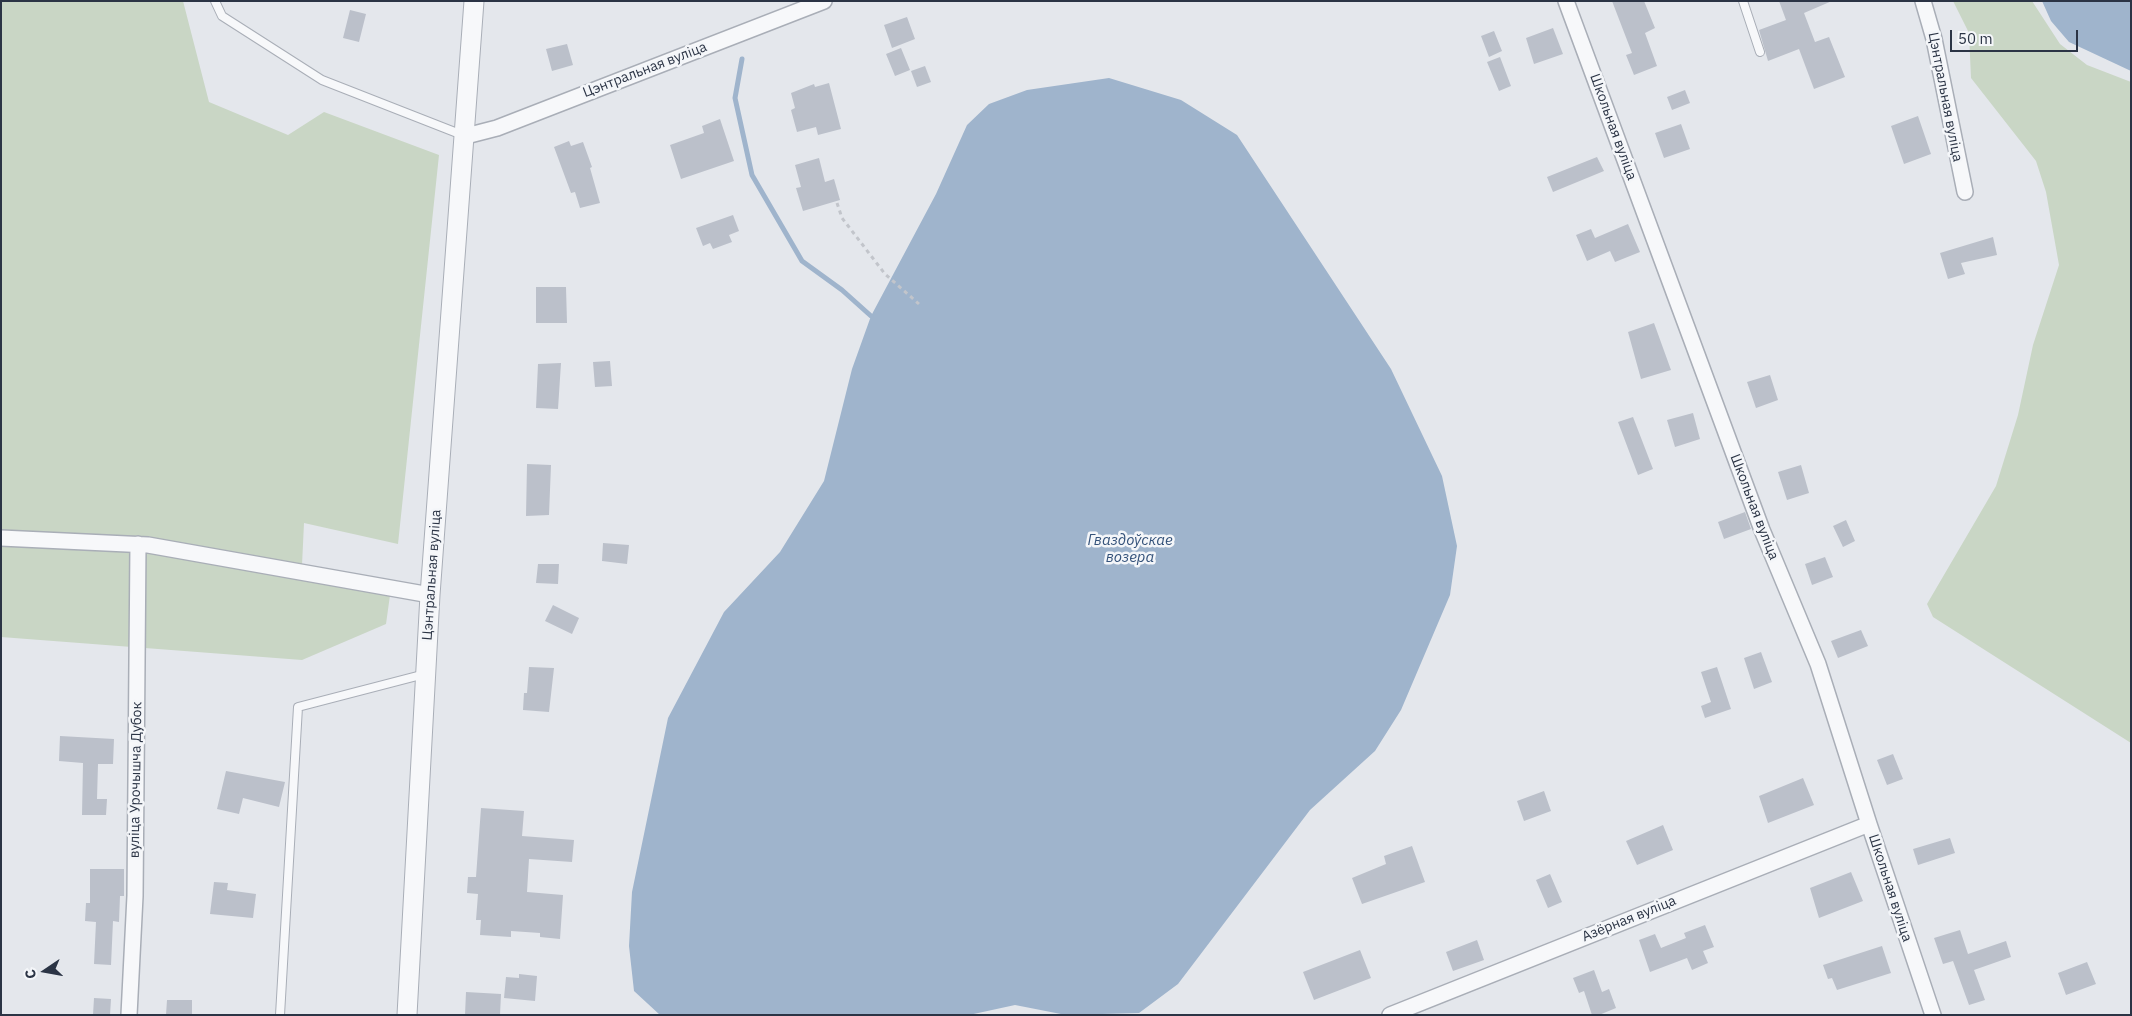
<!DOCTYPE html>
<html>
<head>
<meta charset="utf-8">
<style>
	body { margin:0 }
	#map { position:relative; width:2132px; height:1016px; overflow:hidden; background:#e4e7ec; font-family:"IBM Plex Sans",sans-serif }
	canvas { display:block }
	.frame { position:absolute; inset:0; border:2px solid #2b3445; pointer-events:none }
	.north { position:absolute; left:20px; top:946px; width:50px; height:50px; -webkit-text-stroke:4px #f4f6f9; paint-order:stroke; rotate:258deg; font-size:14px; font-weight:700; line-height:20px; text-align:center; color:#2b3445 }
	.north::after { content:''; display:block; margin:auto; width:18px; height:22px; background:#2b3445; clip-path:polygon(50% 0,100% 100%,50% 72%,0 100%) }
	.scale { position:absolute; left:1950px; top:30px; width:128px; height:22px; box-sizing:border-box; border:2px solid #2b3445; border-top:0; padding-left:6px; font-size:15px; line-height:18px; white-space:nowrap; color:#2b3445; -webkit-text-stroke:4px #f4f6f9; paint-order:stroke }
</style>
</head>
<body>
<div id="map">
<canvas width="2132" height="1016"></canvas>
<div class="frame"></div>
<div class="north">С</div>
<div class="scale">50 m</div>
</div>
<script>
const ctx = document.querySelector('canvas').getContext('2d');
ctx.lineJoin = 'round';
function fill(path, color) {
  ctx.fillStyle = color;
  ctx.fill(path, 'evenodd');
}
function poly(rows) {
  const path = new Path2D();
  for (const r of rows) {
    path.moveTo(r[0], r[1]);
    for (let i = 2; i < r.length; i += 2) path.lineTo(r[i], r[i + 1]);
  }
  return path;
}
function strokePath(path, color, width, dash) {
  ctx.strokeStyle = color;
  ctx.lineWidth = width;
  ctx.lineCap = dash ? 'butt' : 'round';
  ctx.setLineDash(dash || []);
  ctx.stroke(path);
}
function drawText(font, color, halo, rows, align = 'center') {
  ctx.font = font + ' "IBM Plex Sans",sans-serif';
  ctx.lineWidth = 5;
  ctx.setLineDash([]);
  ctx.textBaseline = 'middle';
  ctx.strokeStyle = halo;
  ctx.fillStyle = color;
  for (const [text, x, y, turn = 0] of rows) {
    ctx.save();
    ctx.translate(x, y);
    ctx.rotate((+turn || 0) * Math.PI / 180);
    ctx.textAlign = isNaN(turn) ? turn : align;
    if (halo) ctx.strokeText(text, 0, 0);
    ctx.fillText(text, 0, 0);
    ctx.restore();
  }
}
fill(poly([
	[1,1,183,1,209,102,288,135,324,112,439,155,398,544,304,523,302,565,391,588,386,624,302,660,1,637],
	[1953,1,2032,1,2060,44,2087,65,2131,82,2131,743,1933,617,1927,604,1996,486,2018,415,2033,345,2059,265,2046,192,2036,161,1971,78,1969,33]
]), '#c9d6c5');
fill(poly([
	[2042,1,2131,1,2131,71,2069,42,2051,21],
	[1109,78,1181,100,1237,135,1391,369,1442,476,1457,546,1450,595,1401,710,1375,751,1310,810,1178,984,1139,1013,1066,1015,1015,1005,969,1015,660,1015,634,991,629,946,632,892,668,718,724,612,780,552,824,481,852,369,871,316,936,194,967,125,989,104,1027,90]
]), '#9fb4cc');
strokePath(poly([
	[742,59,735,98,752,175,802,261,842,290,871,316]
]), '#9fb4cc', 5);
fill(poly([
	[1612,1,1644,1,1655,28,1645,33,1657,66,1634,75,1626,55,1632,53],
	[1779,1,1832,1,1804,13,1815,42,1829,37,1845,77,1814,89,1799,49,1768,61,1759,30,1786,20],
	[350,10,366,14,359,42,343,38],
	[907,17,915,39,892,48,884,25],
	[1553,28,1563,54,1534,64,1526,38],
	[1494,31,1502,51,1489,57,1481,36],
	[567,44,573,65,552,71,546,49],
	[901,48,910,70,895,76,886,54],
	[1500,57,1511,86,1499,91,1487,62],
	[925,66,931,82,917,87,911,71],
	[829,83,841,129,818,135,816,127,797,132,791,110,795,108,791,93,814,84,815,87],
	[1685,90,1690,103,1672,110,1667,97],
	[1918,116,1931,154,1904,164,1891,126],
	[720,119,734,161,681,179,670,145,704,133,702,126],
	[1681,124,1690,149,1664,158,1655,133],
	[569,141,571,146,583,142,592,167,590,168,600,203,580,208,575,192,571,193,554,147],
	[1597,157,1604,171,1553,192,1547,177],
	[819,158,825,182,834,179,840,200,803,211,796,188,801,187,795,165],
	[733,215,739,231,729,235,732,242,713,249,710,243,703,246,696,228],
	[1628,224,1640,252,1615,262,1610,251,1587,261,1576,235,1591,229,1595,238],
	[1993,237,1997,255,1961,263,1965,274,1948,279,1940,253],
	[536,287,566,287,567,323,536,323],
	[1654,323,1671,370,1641,379,1628,332],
	[610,361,612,386,595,387,593,362],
	[561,363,558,409,536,408,538,364],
	[1770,375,1778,400,1756,408,1747,382],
	[1693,413,1700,439,1675,447,1667,420],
	[1633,417,1653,469,1638,475,1618,422],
	[527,464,551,465,549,515,526,516],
	[1801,465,1809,493,1787,500,1778,472],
	[1745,512,1751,529,1724,539,1718,522],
	[1846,520,1855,541,1843,547,1833,526],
	[603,543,629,545,627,564,602,561],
	[1825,557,1833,577,1812,585,1805,564],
	[538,564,559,564,558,584,536,583],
	[553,605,579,618,572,634,545,621],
	[1861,630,1868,646,1838,658,1831,641],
	[1761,652,1772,682,1754,689,1744,658],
	[529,667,554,668,549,712,523,710,524,693,527,693],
	[1717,667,1731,709,1705,718,1701,706,1711,702,1701,672],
	[60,736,114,739,113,764,98,764,97,799,107,799,106,815,82,815,83,763,59,761],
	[1893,754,1903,779,1887,785,1877,760],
	[226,771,285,782,279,807,243,798,239,814,217,809],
	[1803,778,1814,805,1768,823,1759,796],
	[1544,791,1551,811,1524,821,1517,801],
	[481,808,524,811,522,836,574,840,572,862,529,859,527,892,563,895,560,939,540,937,540,933,511,931,511,937,480,935,481,920,476,920,478,894,467,893,468,877,476,877],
	[1663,825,1673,850,1637,865,1626,841],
	[1950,838,1955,853,1918,865,1913,849],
	[1412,846,1425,882,1362,904,1352,878,1386,864,1384,856],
	[90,869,124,869,124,896,120,896,119,922,113,921,111,965,94,964,96,922,85,921,86,903,90,903],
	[1851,872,1863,901,1819,918,1810,888],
	[1550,874,1562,902,1548,908,1536,880],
	[214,882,228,883,227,890,256,894,253,918,210,914],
	[1705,925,1714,947,1703,951,1708,963,1692,970,1687,958,1650,972,1639,940,1655,934,1661,948,1686,938,1684,933],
	[1960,930,1968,954,2006,941,2011,957,1974,970,1985,1000,1969,1005,1953,961,1943,964,1934,938],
	[1477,940,1484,960,1453,971,1446,952],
	[1882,946,1891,973,1837,990,1832,978,1828,979,1823,965],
	[1360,950,1371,978,1314,1000,1303,972],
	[2087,962,2096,984,2066,995,2058,973],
	[1594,970,1602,992,1609,989,1616,1008,1599,1015,1592,1015,1584,991,1579,993,1573,978],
	[519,974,537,976,535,1001,504,998,506,977,519,978],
	[466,992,501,994,500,1015,465,1015],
	[94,998,111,999,110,1015,93,1015],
	[167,1000,192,1000,192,1015,166,1015]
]), '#bbc0ca');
const service = poly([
	[215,1,222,16,322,80,465,136],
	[1743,1,1760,52],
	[280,1015,298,707,425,674]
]);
const minor = poly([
	[1566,1,1762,530,1818,664,1869,824,1933,1015],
	[1923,1,1934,39,1965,192],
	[466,136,497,128,824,1],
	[1,538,148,545,430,595],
	[129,1015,135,896,138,544],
	[1390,1015,1869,824]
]);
const tertiary = poly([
	[407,1015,430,595,474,1]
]);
strokePath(service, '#a9aeb7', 10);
strokePath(minor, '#a9aeb7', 18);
strokePath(tertiary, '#a9aeb7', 21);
strokePath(poly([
	[837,203,842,218,885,274,919,304]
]), '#c2c5cb', 3, [4, 4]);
strokePath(service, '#f7f8fa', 8);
strokePath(minor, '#f7f8fa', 15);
strokePath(tertiary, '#f7f8fa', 19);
drawText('14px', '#2b3445', '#f4f6f9', [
	["Цэнтральная вуліца",645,70,-21],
	["Цэнтральная вуліца",1945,97,79],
	["Школьная вуліца",1613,127,70],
	["Школьная вуліца",1754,507,69],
	["Цэнтральная вуліца",432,575,-86],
	["вуліца Урочышча Дубок",136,780,-89],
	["Школьная вуліца",1890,888,72],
	["Азёрная вуліца",1629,919,-22]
]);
drawText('italic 15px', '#34527a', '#f4f6f9', [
	["Гваздоўскае",1130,541],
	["возера",1130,558]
]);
</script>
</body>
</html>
